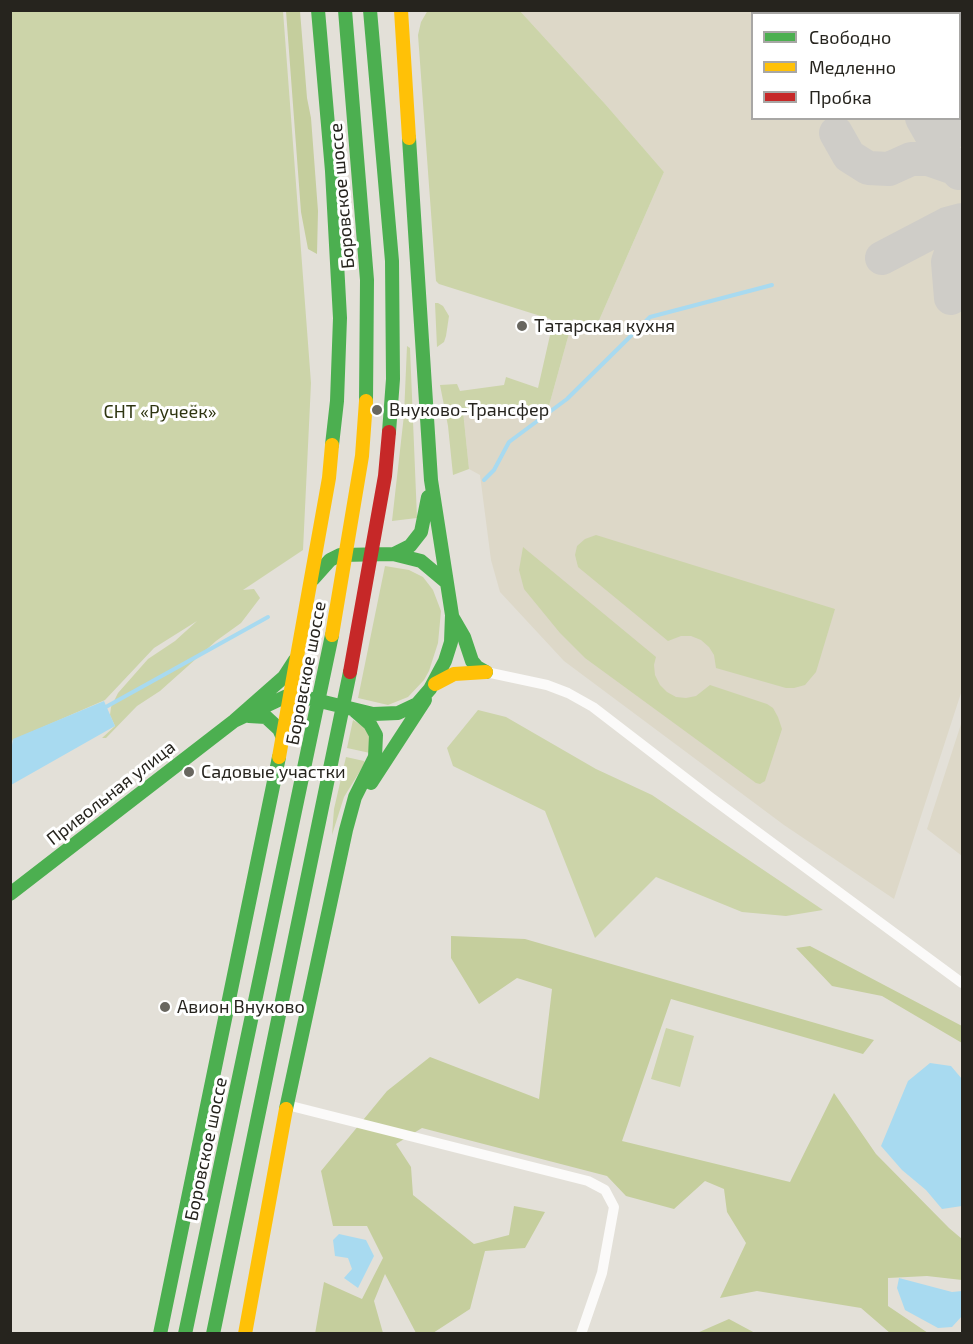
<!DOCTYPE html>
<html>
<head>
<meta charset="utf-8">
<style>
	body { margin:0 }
	#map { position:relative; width:973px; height:1344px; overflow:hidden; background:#e3e0d8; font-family:"Exo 2",sans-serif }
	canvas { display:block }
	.frame { position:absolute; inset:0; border:12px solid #26241e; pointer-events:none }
	.legend { position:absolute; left:751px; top:12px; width:210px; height:108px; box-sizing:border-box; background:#fff; border:2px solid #a8a7a5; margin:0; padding:8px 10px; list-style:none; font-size:18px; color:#26241e }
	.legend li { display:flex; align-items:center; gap:12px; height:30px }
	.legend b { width:30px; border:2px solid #a8a7a5 }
</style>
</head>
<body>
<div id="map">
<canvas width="973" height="1344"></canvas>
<div class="frame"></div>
<ul class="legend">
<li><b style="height:8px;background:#4caf50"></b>Свободно</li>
<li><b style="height:8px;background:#ffc107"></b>Медленно</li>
<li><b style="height:8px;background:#c62828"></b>Пробка</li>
</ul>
</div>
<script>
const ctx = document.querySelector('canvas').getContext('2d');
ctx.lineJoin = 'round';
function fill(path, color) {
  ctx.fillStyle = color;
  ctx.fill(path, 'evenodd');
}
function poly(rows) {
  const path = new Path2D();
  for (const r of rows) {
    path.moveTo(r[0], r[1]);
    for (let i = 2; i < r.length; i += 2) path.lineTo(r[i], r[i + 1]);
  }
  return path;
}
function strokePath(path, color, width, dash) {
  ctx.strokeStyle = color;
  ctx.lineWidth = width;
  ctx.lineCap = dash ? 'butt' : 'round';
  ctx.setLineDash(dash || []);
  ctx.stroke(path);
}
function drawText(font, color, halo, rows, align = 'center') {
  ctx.font = font + ' "Exo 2",sans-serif';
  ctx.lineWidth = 6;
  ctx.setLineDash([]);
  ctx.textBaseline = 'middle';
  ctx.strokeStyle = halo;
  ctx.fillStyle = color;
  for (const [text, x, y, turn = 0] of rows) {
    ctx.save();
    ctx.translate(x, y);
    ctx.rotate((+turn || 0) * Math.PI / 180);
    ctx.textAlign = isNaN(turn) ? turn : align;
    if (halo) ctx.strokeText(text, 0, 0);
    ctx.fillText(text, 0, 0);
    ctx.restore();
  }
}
fill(poly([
	[520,11,962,11,962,690,894,899,784,825,564,661,500,592,491,560,480,475,469,469,463,411,547,413,573,319,597,325,664,172,606,105],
	[752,14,960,14,960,118,752,118],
	[962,721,962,856,927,829]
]), '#ddd8c8');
fill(poly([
	[428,10,520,11,606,105,664,172,597,325,573,319,547,413,463,411,469,469,453,475,448,426,440,385,457,384,460,391,504,385,506,377,538,388,553,322,550,319,439,284,436,281,418,35,421,22],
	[11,11,283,11,311,383,303,550,243,590,254,589,260,598,241,623,216,641,160,691,137,706,106,738,102,738,115,726,110,715,111,707,118,693,148,659,175,641,197,621,154,648,105,700,11,741],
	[435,303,438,303,443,306,449,316,446,336,444,342,437,347],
	[407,346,410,348,417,518,392,521,404,415],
	[596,535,835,609,816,672,805,685,794,688,786,688,716,668,714,655,709,647,701,640,691,636,681,636,668,641,578,567,575,555,577,546,585,539],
	[523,547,656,657,654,665,655,675,660,685,667,692,676,697,686,698,696,696,710,685,767,704,773,708,778,717,782,729,765,781,760,784,756,783,585,658,560,633,524,589,519,570],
	[385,566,409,570,423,577,433,590,441,611,438,643,429,671,424,680,408,697,388,705,358,698],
	[478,710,506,717,596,769,652,795,823,910,786,916,742,912,656,877,595,938,545,811,453,766,447,748],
	[353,720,369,730,370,753,347,748],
	[346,757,364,761,365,763,344,797,332,835,334,809],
	[666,1028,694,1036,680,1087,651,1079]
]), '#ccd4a9');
fill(poly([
	[286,11,300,11,307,98,311,118,318,211,317,254,308,249,301,212],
	[451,936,525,939,874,1040,863,1054,671,999,622,1141,790,1182,834,1093,876,1154,949,1228,962,1239,962,1280,927,1276,888,1278,888,1306,928,1333,890,1333,861,1308,757,1291,720,1298,746,1243,727,1212,724,1189,705,1181,674,1209,626,1196,607,1176,422,1128,396,1144,411,1167,413,1195,474,1244,509,1235,514,1206,545,1212,525,1248,485,1251,470,1309,433,1333,416,1333,385,1274,374,1301,383,1333,315,1334,324,1282,362,1299,383,1258,367,1226,333,1226,321,1171,387,1091,430,1057,539,1099,552,989,517,978,479,1004,451,958],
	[810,946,962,1026,962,1043,882,996,832,986,796,948],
	[729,1319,755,1333,697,1333]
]), '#c5ce9d');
fill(poly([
	[104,701,115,726,11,785,11,751,13,739],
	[930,1063,951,1066,962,1079,962,1206,942,1209,926,1190,902,1170,881,1146,908,1081],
	[339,1234,366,1240,374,1256,358,1288,344,1278,352,1269,348,1258,335,1256,333,1240],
	[899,1278,952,1292,962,1291,962,1316,952,1327,938,1328,905,1310,897,1288]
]), '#a8daf0');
strokePath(poly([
	[484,480,494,470,509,442,567,399,650,317,772,285],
	[104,708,268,617]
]), '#a8daf0', 4);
strokePath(poly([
	[922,118,939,148,959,173],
	[926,118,939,127,962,130],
	[836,133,849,156,868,168,889,169,911,159,928,159,954,168],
	[882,258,947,224,962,220],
	[951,298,948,262,955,241,962,233]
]), '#cfcdc8', 34);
strokePath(poly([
	[486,672,547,685,568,693,593,707,710,797,962,983],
	[287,1105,588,1181,605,1190,614,1207,602,1273,581,1334]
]), '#fbfaf9', 10);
strokePath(poly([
	[318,10,332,171,340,318,337,401,332,445],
	[345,10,367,280,366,401],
	[370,10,392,261,393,379,389,432],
	[394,554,410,546,421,532,428,497],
	[313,579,330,560,340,555,393,554,421,561,446,582],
	[453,618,464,637,472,661,477,667,486,672],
	[249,716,266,717,279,729,283,738],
	[234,721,291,694,373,714,398,713,417,704,430,689,445,661,451,642,452,615,431,480,409,138],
	[371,783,425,700],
	[10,894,234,721,284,677,295,660],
	[286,1109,346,830,355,797,375,757,376,735,370,724,355,711],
	[160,1334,279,757],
	[185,1334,332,635],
	[213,1334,350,672]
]), '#4caf50', 14);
strokePath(poly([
	[401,10,409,138],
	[332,635,362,456,366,401],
	[435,684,454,674,486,672],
	[279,757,329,478,332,445],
	[245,1334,286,1109]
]), '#ffc107', 14);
strokePath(poly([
	[350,672,385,476,389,432]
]), '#c62828', 14);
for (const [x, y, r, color] of [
	[522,326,6,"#68665f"],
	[377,410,6,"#68665f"],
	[189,772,6,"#68665f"],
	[165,1007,6,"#68665f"]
]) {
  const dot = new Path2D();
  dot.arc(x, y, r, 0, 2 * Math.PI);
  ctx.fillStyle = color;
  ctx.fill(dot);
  strokePath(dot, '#fff', 2);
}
drawText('18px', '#26241e', '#fff', [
	["Боровское шоссе",342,196,-95],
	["Боровское шоссе",306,673,-79],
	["Привольная улица",111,793,-38],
	["Боровское шоссе",206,1149,-78]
]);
drawText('18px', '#26241e', '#fff', [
	["Татарская кухня",534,326],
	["Внуково-Трансфер",389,410],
	["Садовые участки",201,772],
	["Авион Внуково",177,1007]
], 'left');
drawText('18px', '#2e3511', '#fff', [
	["СНТ «Ручеёк»",160,412]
]);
</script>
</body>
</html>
